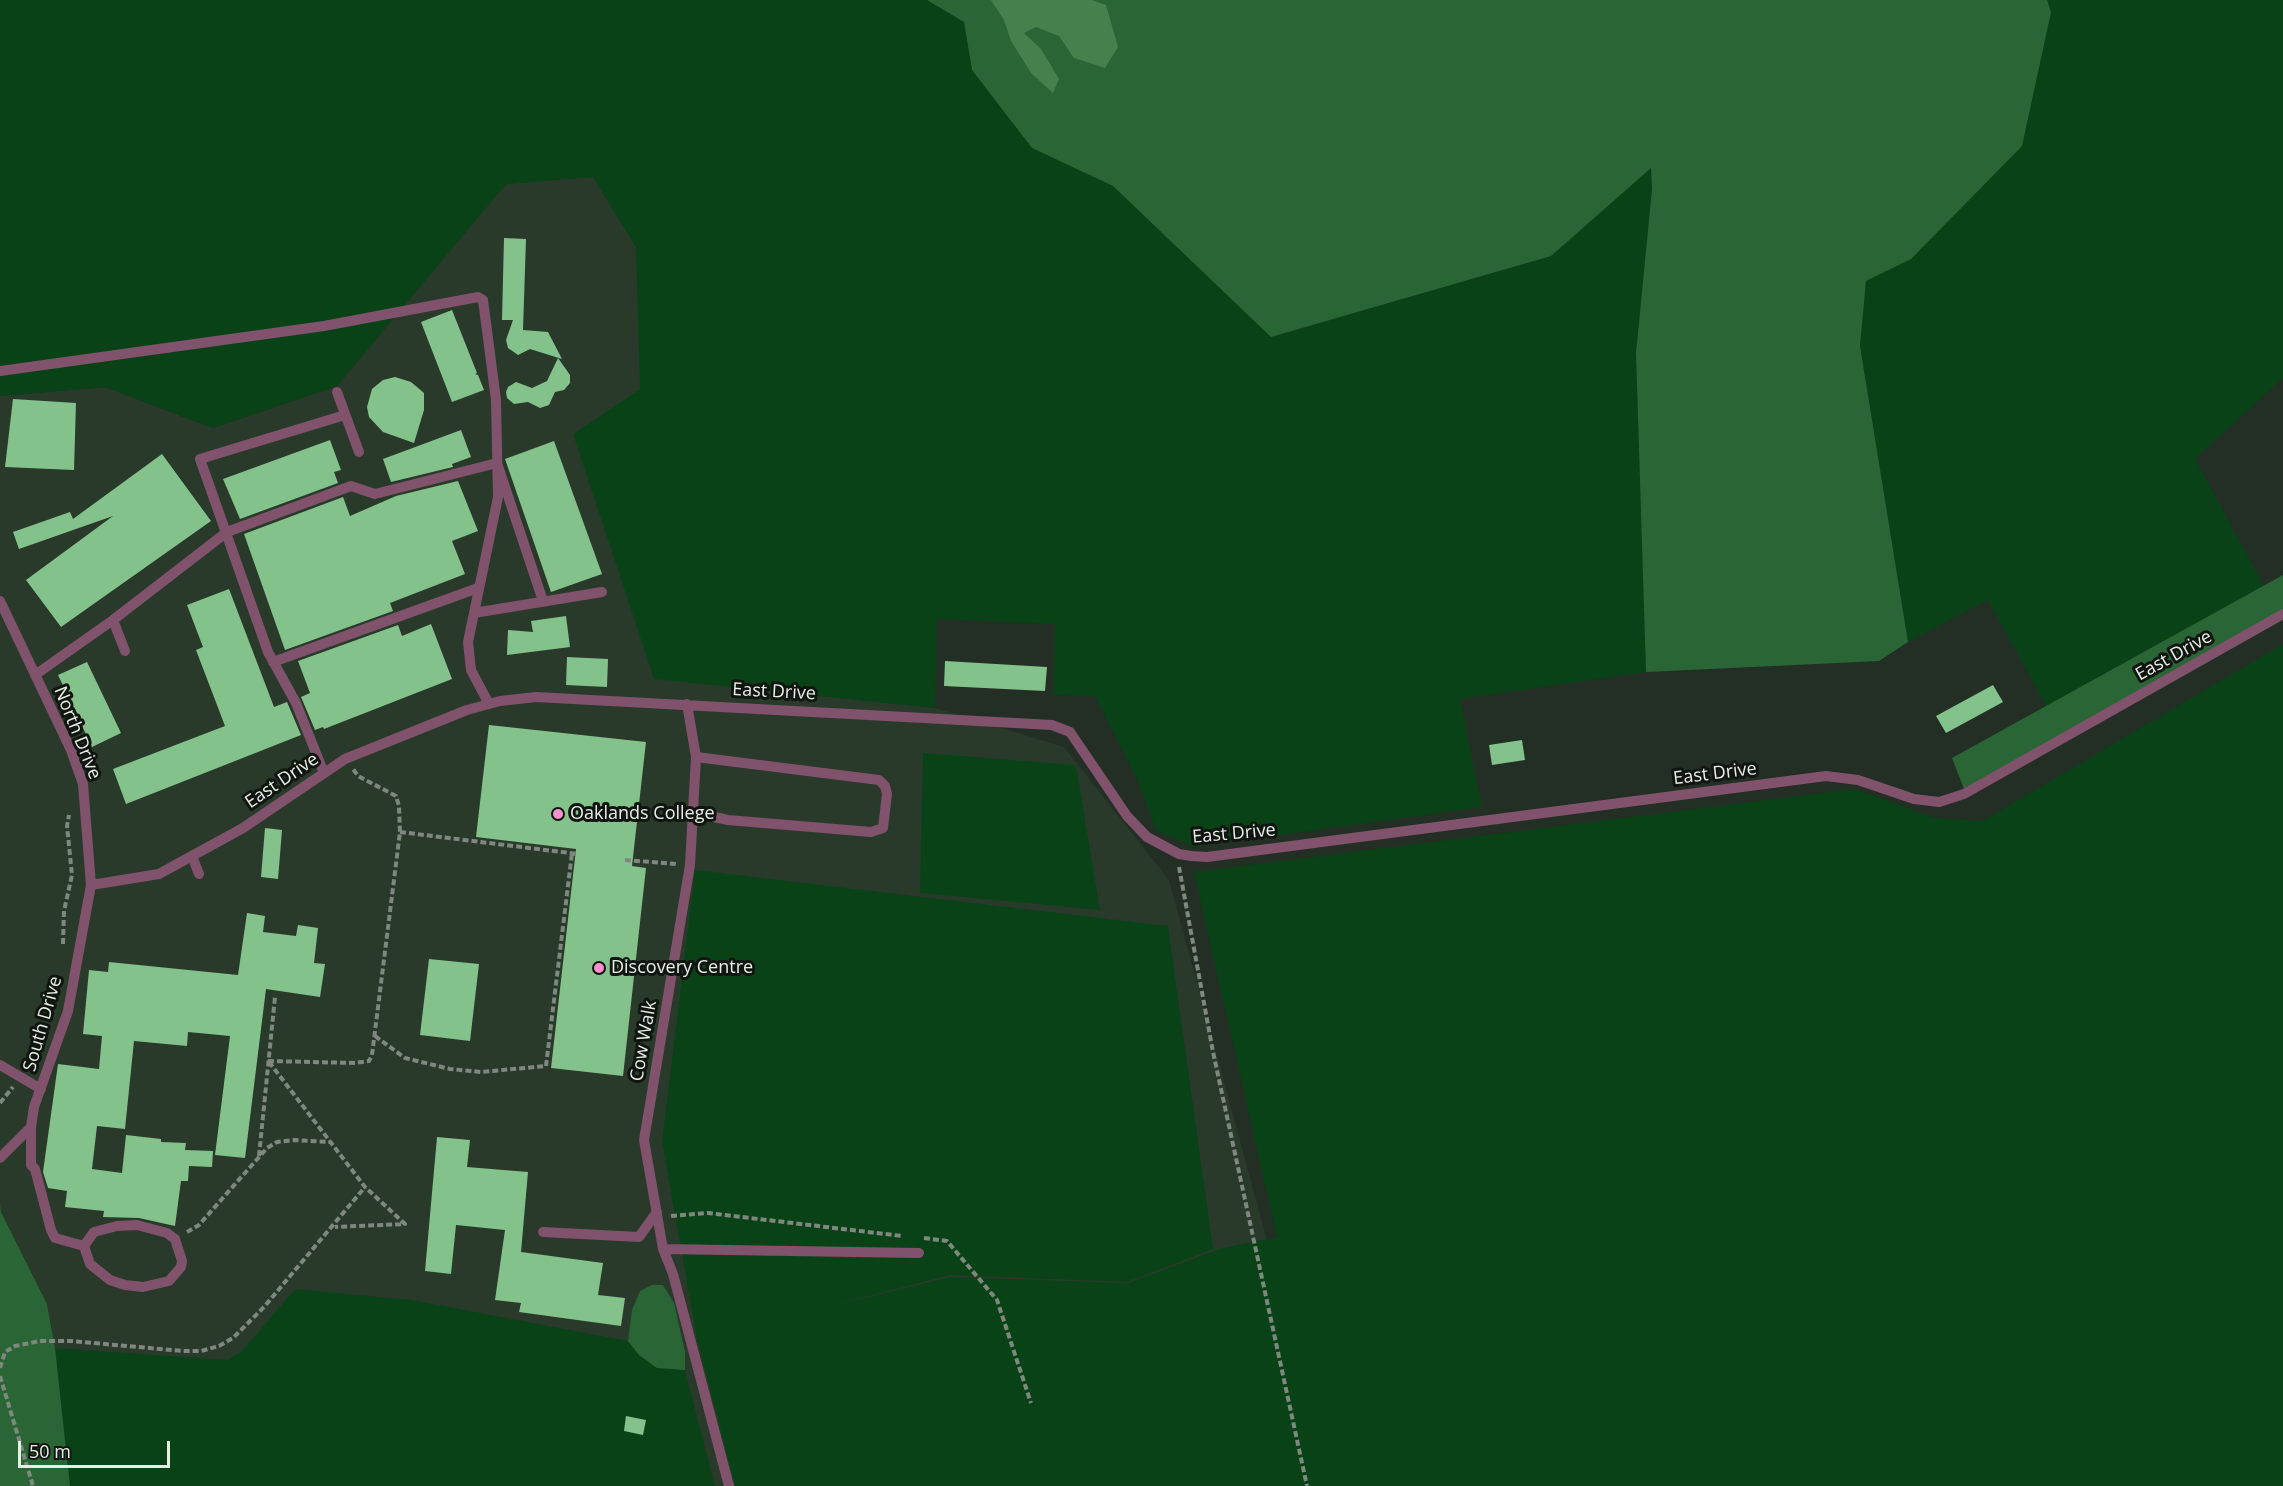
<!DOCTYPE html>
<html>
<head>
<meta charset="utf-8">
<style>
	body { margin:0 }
	#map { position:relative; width:2283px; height:1486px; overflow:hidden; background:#232f24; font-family:"Open Sans",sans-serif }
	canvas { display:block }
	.scale { position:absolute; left:18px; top:1441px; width:152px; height:27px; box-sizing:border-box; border:3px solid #e6eee6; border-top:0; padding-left:8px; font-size:18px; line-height:21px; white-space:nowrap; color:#e6eee6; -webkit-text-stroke:4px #101510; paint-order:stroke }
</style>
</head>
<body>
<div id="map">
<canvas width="2283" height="1486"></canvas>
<div class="scale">50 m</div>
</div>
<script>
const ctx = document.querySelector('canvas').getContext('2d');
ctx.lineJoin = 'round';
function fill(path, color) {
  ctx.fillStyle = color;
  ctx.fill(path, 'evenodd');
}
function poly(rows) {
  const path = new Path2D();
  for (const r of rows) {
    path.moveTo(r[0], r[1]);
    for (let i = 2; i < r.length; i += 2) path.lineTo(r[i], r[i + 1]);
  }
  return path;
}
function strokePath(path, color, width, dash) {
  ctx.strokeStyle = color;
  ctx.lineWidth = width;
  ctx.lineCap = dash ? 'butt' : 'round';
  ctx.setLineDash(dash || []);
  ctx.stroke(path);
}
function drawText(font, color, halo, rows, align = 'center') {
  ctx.font = font + ' "Open Sans",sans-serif';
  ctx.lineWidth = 6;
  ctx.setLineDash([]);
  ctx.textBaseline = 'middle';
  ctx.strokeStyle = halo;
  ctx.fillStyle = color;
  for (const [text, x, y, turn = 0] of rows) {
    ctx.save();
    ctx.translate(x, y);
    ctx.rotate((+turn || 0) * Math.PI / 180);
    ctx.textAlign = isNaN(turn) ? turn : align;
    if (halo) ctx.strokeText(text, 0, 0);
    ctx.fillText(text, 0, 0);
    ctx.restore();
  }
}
fill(poly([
	[593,177,636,247,654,678,935,708,1064,747,1169,880,1262,1222,1328,1486,70,1486,55,1348,47,1304,1,1212,0,1203,0,396,105,387,213,428,337,386,506,184]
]), '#293a2b');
fill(poly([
	[0,0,927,0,964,22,972,70,1032,148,1113,186,1271,337,1551,256,1651,167,1652,189,1636,353,1646,672,1460,699,1482,807,1193,847,1156,830,1137,779,1095,696,1053,695,1055,624,937,619,935,708,654,679,573,434,640,389,636,247,593,177,506,184,337,386,213,428,105,387,0,396],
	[2047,0,2283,0,2283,378,2195,459,2264,586,2047,707,1988,600,1908,642,1860,346,1866,281,1911,259,2051,12],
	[2283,644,2283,1486,735,1486,697,1339,662,1142,695,870,1168,926,1213,1249,1127,1282,950,1275,818,1309,951,1277,1128,1283,1222,1248,1277,1237,1194,872,1855,789,1935,818,1983,821],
	[923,753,1076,765,1100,910,920,893],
	[295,1289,412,1300,628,1341,639,1355,657,1368,685,1370,715,1486,70,1486,55,1348,227,1360,242,1351]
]), '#0a4218');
fill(poly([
	[927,0,2047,0,2051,12,2022,146,1911,259,1866,281,1860,346,1908,642,1879,661,1646,672,1636,353,1652,189,1651,168,1551,256,1271,337,1113,186,1032,148,972,70,964,22],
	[2283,575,2283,609,1964,789,1952,758],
	[0,1203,1,1212,47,1304,55,1348,70,1486,0,1486],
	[652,1285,663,1285,674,1303,685,1352,685,1370,657,1368,639,1355,628,1341,632,1310,640,1291]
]), '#2a6635');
fill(poly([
	[991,0,1092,0,1106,5,1118,47,1105,68,1074,58,1059,36,1036,27,1024,33,1041,49,1059,79,1053,93,1031,73,1011,41,1004,20]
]), '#45804d');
fill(poly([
	[504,238,526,239,523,330,548,332,562,359,530,349,518,355,508,348,506,340,513,320,502,320],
	[452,310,477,373,475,374,478,375,484,390,452,402,421,322],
	[558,358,570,375,570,383,564,390,555,392,549,405,540,408,528,402,514,404,507,398,506,392,508,387,516,382,532,388,547,381],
	[395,377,411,382,424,393,424,410,414,443,383,432,369,417,367,407,372,389,383,380],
	[13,399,76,403,74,470,5,467],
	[461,430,471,457,452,464,453,467,391,482,383,459],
	[330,440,341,470,334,472,338,483,240,519,223,479],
	[554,441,602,574,551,592,505,459],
	[162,454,211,521,61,627,26,580,113,516,19,549,13,532,70,512,73,519],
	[458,481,478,531,452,541,465,574,390,603,393,611,285,650,244,534,343,497,350,516,396,496],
	[229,589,274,707,287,702,301,735,126,804,113,769,225,726,196,650,203,647,187,605],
	[566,616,570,647,507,655,508,630,533,632,531,621],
	[431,624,452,679,324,729,323,727,315,730,301,697,310,693,298,661,398,625,402,636],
	[567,657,608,659,607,687,566,685],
	[945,661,1047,667,1045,691,944,686],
	[87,662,121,733,92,747,58,675],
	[1993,685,2003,702,1946,733,1936,716],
	[489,725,646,742,632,866,646,868,623,1076,551,1068,576,849,476,837],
	[1522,740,1525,760,1492,765,1489,745],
	[265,828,282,830,278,879,261,877],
	[247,913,265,916,263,932,296,936,298,925,318,928,314,963,325,964,320,997,266,989,245,1158,215,1155,230,1036,188,1032,187,1046,134,1041,125,1129,97,1126,92,1169,122,1173,126,1135,161,1139,161,1142,186,1143,185,1150,213,1151,212,1167,189,1166,188,1181,181,1181,175,1226,139,1218,103,1217,104,1211,65,1207,67,1191,48,1188,43,1172,58,1064,99,1069,102,1036,83,1034,89,970,108,972,109,962,238,975],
	[429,959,479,964,470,1041,420,1035],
	[437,1137,470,1140,467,1167,528,1172,521,1252,603,1263,598,1295,625,1298,621,1326,519,1312,521,1303,495,1300,505,1230,456,1225,451,1274,425,1271],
	[626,1416,646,1420,643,1435,624,1431]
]), '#84c28b');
strokePath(poly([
	[400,832,578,854],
	[625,860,677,864],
	[1179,867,1213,1052,1307,1486],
	[63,944,64,911,72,875,67,826,69,815],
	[375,1036,405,1058,450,1069,481,1072,546,1066,572,853],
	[268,1061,355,1063,369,1061,372,1055,400,832,399,806,396,796,358,776,353,769],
	[269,1062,365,1187,405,1224,335,1227],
	[27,1066,41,1035],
	[0,1103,13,1087],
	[259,1156,275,997],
	[671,1216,708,1213,902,1236],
	[187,1232,199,1225,267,1148,277,1142,294,1140,330,1142],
	[924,1238,947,1241,997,1300,1031,1403],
	[0,1368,5,1352,15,1346,40,1341,71,1341,183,1351,201,1351,219,1346,233,1338,264,1307,365,1187],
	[0,1376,33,1486]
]), '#7e887f', 4, [6, 3]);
strokePath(poly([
	[0,371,324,326,478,297,483,300,496,400,498,497,468,642,471,670,489,704],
	[337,392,359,452],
	[0,601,71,750,83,784,91,885,68,1011,34,1107,31,1127,0,1158],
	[474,613,602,592],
	[125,651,113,620,227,532,351,486,375,494,497,463,543,601],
	[273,662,478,588],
	[35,675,113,620],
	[687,704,696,757,690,865,644,1140,663,1249,673,1274,729,1486],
	[324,773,296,703,268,652,200,459,345,415],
	[692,812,728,820,871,832,883,828,887,794,885,786,879,780,696,757],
	[192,856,199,874],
	[91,885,159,874,243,828,345,759,467,710,500,701,536,697,1052,725,1070,732,1127,816,1147,837,1179,854,1191,856,1207,857,1826,776,1858,780,1914,799,1939,802,1964,794,2283,614],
	[0,1065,41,1089],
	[31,1127,31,1165,35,1169,51,1230,55,1238,84,1246],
	[137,1225,167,1233,175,1239,182,1261,181,1267,169,1281,143,1287,125,1285,110,1280,90,1264,84,1246,94,1232,117,1226,137,1225],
	[543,1232,639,1237,657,1212],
	[663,1249,919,1253]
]), '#81526c', 10);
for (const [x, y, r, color] of [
	[558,814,6,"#f890cb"],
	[599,968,6,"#f890cb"]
]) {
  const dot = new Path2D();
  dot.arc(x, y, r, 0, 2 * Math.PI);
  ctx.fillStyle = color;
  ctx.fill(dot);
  strokePath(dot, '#101510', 2);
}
drawText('18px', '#e6eee6', '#101510', [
	["East Drive",2174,656,-29],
	["East Drive",774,692,3],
	["North Drive",77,733,68],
	["East Drive",1715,774,-7],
	["East Drive",282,781,-34],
	["East Drive",1234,834,-5],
	["South Drive",43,1024,-74],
	["Cow Walk",644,1041,-80]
]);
drawText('18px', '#e6eee6', '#101510', [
	["Oaklands College",570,814],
	["Discovery Centre",611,968]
], 'left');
</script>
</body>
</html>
